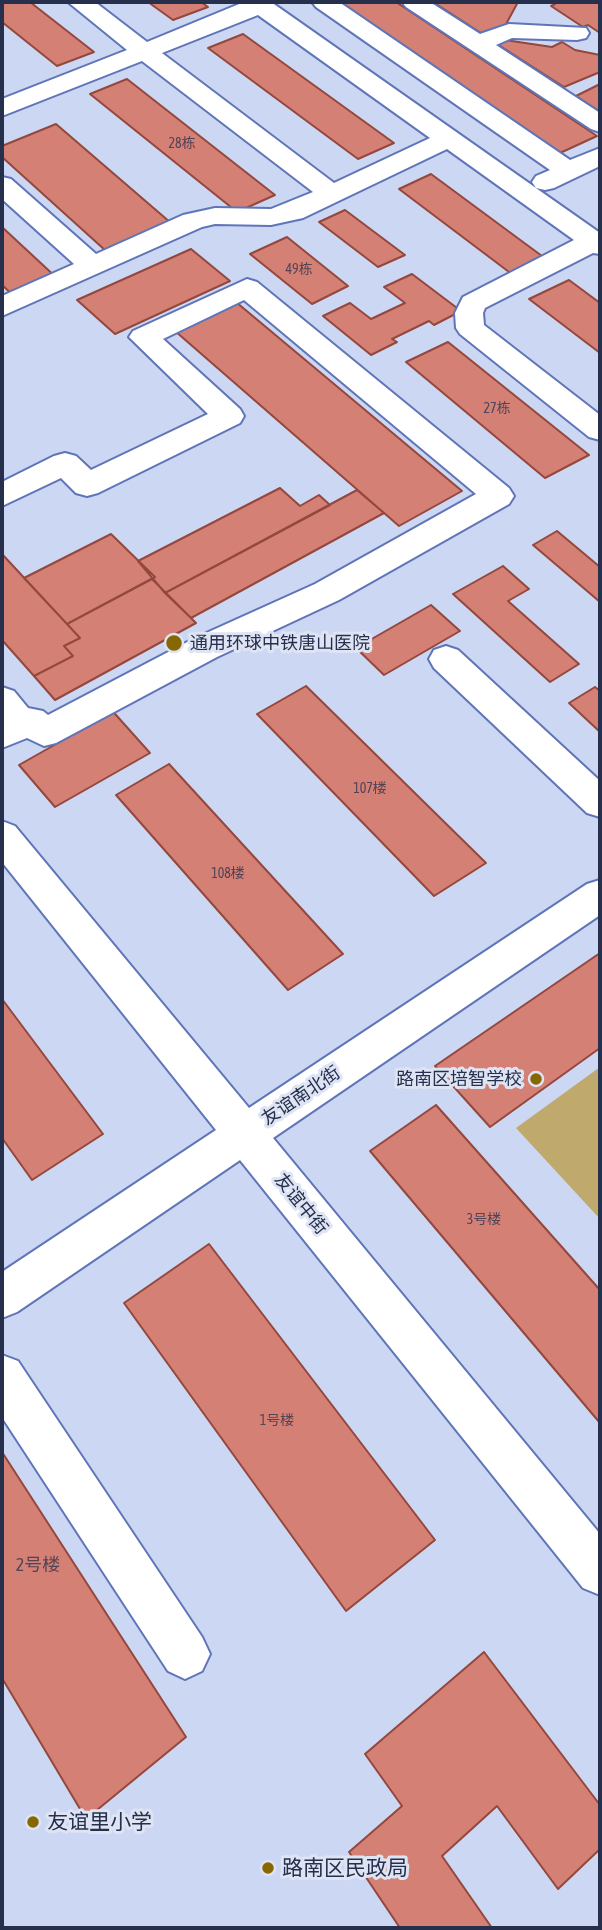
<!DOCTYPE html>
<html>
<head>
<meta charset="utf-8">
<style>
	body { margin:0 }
	#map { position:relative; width:602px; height:1930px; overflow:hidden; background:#ccd7f4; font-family:"Asap Condensed",sans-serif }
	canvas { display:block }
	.frame { position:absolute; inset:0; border:4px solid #262f4c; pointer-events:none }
</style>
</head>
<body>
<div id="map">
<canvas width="602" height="1930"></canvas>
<div class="frame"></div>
</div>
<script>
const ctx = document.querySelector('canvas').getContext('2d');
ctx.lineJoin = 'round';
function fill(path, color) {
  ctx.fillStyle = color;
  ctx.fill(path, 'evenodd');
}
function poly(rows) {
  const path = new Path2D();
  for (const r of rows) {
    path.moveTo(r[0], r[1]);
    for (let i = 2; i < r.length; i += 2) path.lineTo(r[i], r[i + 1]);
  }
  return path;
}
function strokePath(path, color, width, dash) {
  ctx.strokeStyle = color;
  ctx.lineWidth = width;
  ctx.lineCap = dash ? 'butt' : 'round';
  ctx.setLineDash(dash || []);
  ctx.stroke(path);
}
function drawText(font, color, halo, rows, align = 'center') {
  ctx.font = font + ' "Asap Condensed","Noto Sans SC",sans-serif';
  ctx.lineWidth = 6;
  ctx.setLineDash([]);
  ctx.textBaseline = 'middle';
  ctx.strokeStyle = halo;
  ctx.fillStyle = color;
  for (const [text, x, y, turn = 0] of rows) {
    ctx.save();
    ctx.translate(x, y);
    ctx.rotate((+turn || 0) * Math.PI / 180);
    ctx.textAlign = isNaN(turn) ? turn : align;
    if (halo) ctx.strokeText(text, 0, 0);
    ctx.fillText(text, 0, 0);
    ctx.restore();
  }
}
fill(poly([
	[600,1067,600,1219,516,1128]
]), '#c0a96c');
const building = poly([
	[2,2,30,2,94,52,57,66,2,22,2,2],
	[148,2,201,2,208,7,173,20,148,2],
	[339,2,396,2,597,136,560,153,339,2],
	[433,2,518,2,505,26,484,35,433,2],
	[551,2,600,2,600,33,588,25,583,27,551,6,555,4,551,2],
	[243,34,394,143,358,159,208,48,243,34],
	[505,40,552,47,562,42,575,50,600,55,600,72,564,87,497,44,505,40],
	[127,79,275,195,237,212,90,94,127,79],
	[600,84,600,112,576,96,600,84],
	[56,124,171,223,106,251,2,157,2,146,56,124],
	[431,174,546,259,513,275,399,189,431,174],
	[345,210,405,255,378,267,319,222,345,210],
	[2,227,59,280,16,298,2,285,2,227],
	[287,237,348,286,312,304,250,254,287,237],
	[191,249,230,281,115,334,77,300,191,249],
	[412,274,461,311,434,325,429,321,392,339,397,342,371,355,323,316,350,303,371,319,405,303,384,287,412,274],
	[569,280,600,303,600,353,529,299,569,280],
	[236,302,462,491,399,526,175,331,236,302],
	[448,342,589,455,545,478,406,362,448,342],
	[280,488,300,506,319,495,330,505,165,593,138,561,280,488],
	[357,490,384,513,191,618,165,593,357,490],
	[557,531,600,567,600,602,533,545,557,531],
	[111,534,155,577,67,624,24,578,111,534],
	[2,554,80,638,64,646,73,656,34,676,2,640,2,554],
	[503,566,529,589,508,601,579,664,550,682,453,594,503,566],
	[152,579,196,623,55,700,34,676,73,656,64,646,80,638,67,624,152,579],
	[431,605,460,631,384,675,356,648,431,605],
	[306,686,486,863,434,896,257,714,306,686],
	[595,687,600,691,600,732,569,703,595,687],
	[108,706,150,753,55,807,19,765,72,735,67,729,108,706],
	[169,764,343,954,288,990,116,795,169,764],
	[600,953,600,1048,490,1127,435,1066,600,953],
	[2,999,103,1134,32,1180,2,1138,2,999],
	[436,1105,600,1290,600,1423,370,1151,436,1105],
	[209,1244,435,1540,346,1611,124,1303,209,1244],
	[2,1452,186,1737,86,1819,2,1678,2,1452],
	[484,1652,600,1805,600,1849,558,1889,497,1806,442,1856,492,1928,400,1928,349,1852,402,1806,365,1754,484,1652]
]);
fill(building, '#d48074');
strokePath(building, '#94473d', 2);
const minor = poly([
	[68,2,95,2,147,42,244,2,271,2,600,233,600,254,593,253,485,308,483,313,484,325,600,415,600,440,589,437,460,334,456,328,455,313,463,297,574,240,447,149,303,218,271,225,215,224,202,227,2,316,2,296,74,264,2,199,2,177,11,179,96,254,183,215,215,208,271,209,313,192,142,61,2,116,2,99,127,50,68,2],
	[258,15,430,138,334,183,162,53,258,15],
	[312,2,339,2,570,160,600,148,600,166,554,188,545,190,536,188,532,182,536,176,550,170,316,7,312,2],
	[402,2,430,2,480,34,509,24,586,28,589,33,586,38,577,40,512,38,496,45,600,113,600,132,591,129,406,7,402,2],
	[247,279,257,282,509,488,514,496,509,504,339,600,217,657,56,743,44,746,27,738,2,748,2,687,14,691,28,708,43,711,48,715,193,639,315,584,476,494,244,300,163,339,240,409,244,416,240,423,98,493,87,496,76,493,61,478,2,506,2,482,54,456,65,453,76,456,91,470,208,414,129,337,133,331,247,279],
	[446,646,458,650,600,781,600,817,587,813,434,668,429,659,434,650,446,646],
	[2,821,15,826,249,1108,587,884,600,880,600,915,273,1138,600,1534,600,1595,583,1588,240,1160,17,1312,2,1318,2,1272,216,1130,2,862,2,821],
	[2,1355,18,1361,202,1637,210,1654,202,1671,185,1679,168,1671,2,1417,2,1355]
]);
strokePath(minor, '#5f75b8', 4);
fill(minor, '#fff');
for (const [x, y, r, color] of [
	[174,643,9,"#856802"],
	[536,1079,7,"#856802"],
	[33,1822,7,"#856802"],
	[268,1868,7,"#856802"]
]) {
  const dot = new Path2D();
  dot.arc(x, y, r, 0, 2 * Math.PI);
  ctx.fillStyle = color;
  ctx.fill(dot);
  strokePath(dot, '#dee4f3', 2.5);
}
drawText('14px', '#524356', null, [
	["28栋",182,144],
	["49栋",299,270],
	["27栋",497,409],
	["107楼",370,789],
	["108楼",228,874],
	["3号楼",484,1220],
	["1号楼",277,1421]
]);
drawText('18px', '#262f4c', '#dee4f3', [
	["通用环球中铁唐山医院",190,643],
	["路南区培智学校",522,1079,"right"]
], 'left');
drawText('18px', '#262f4c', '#dee4f3', [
	["友谊南北街",301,1096,-34],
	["友谊中街",301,1204,51]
]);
drawText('18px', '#524356', null, [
	["2号楼",38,1565]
]);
drawText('21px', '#262f4c', '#dee4f3', [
	["友谊里小学",47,1822],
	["路南区民政局",282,1868]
], 'left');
</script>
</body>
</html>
